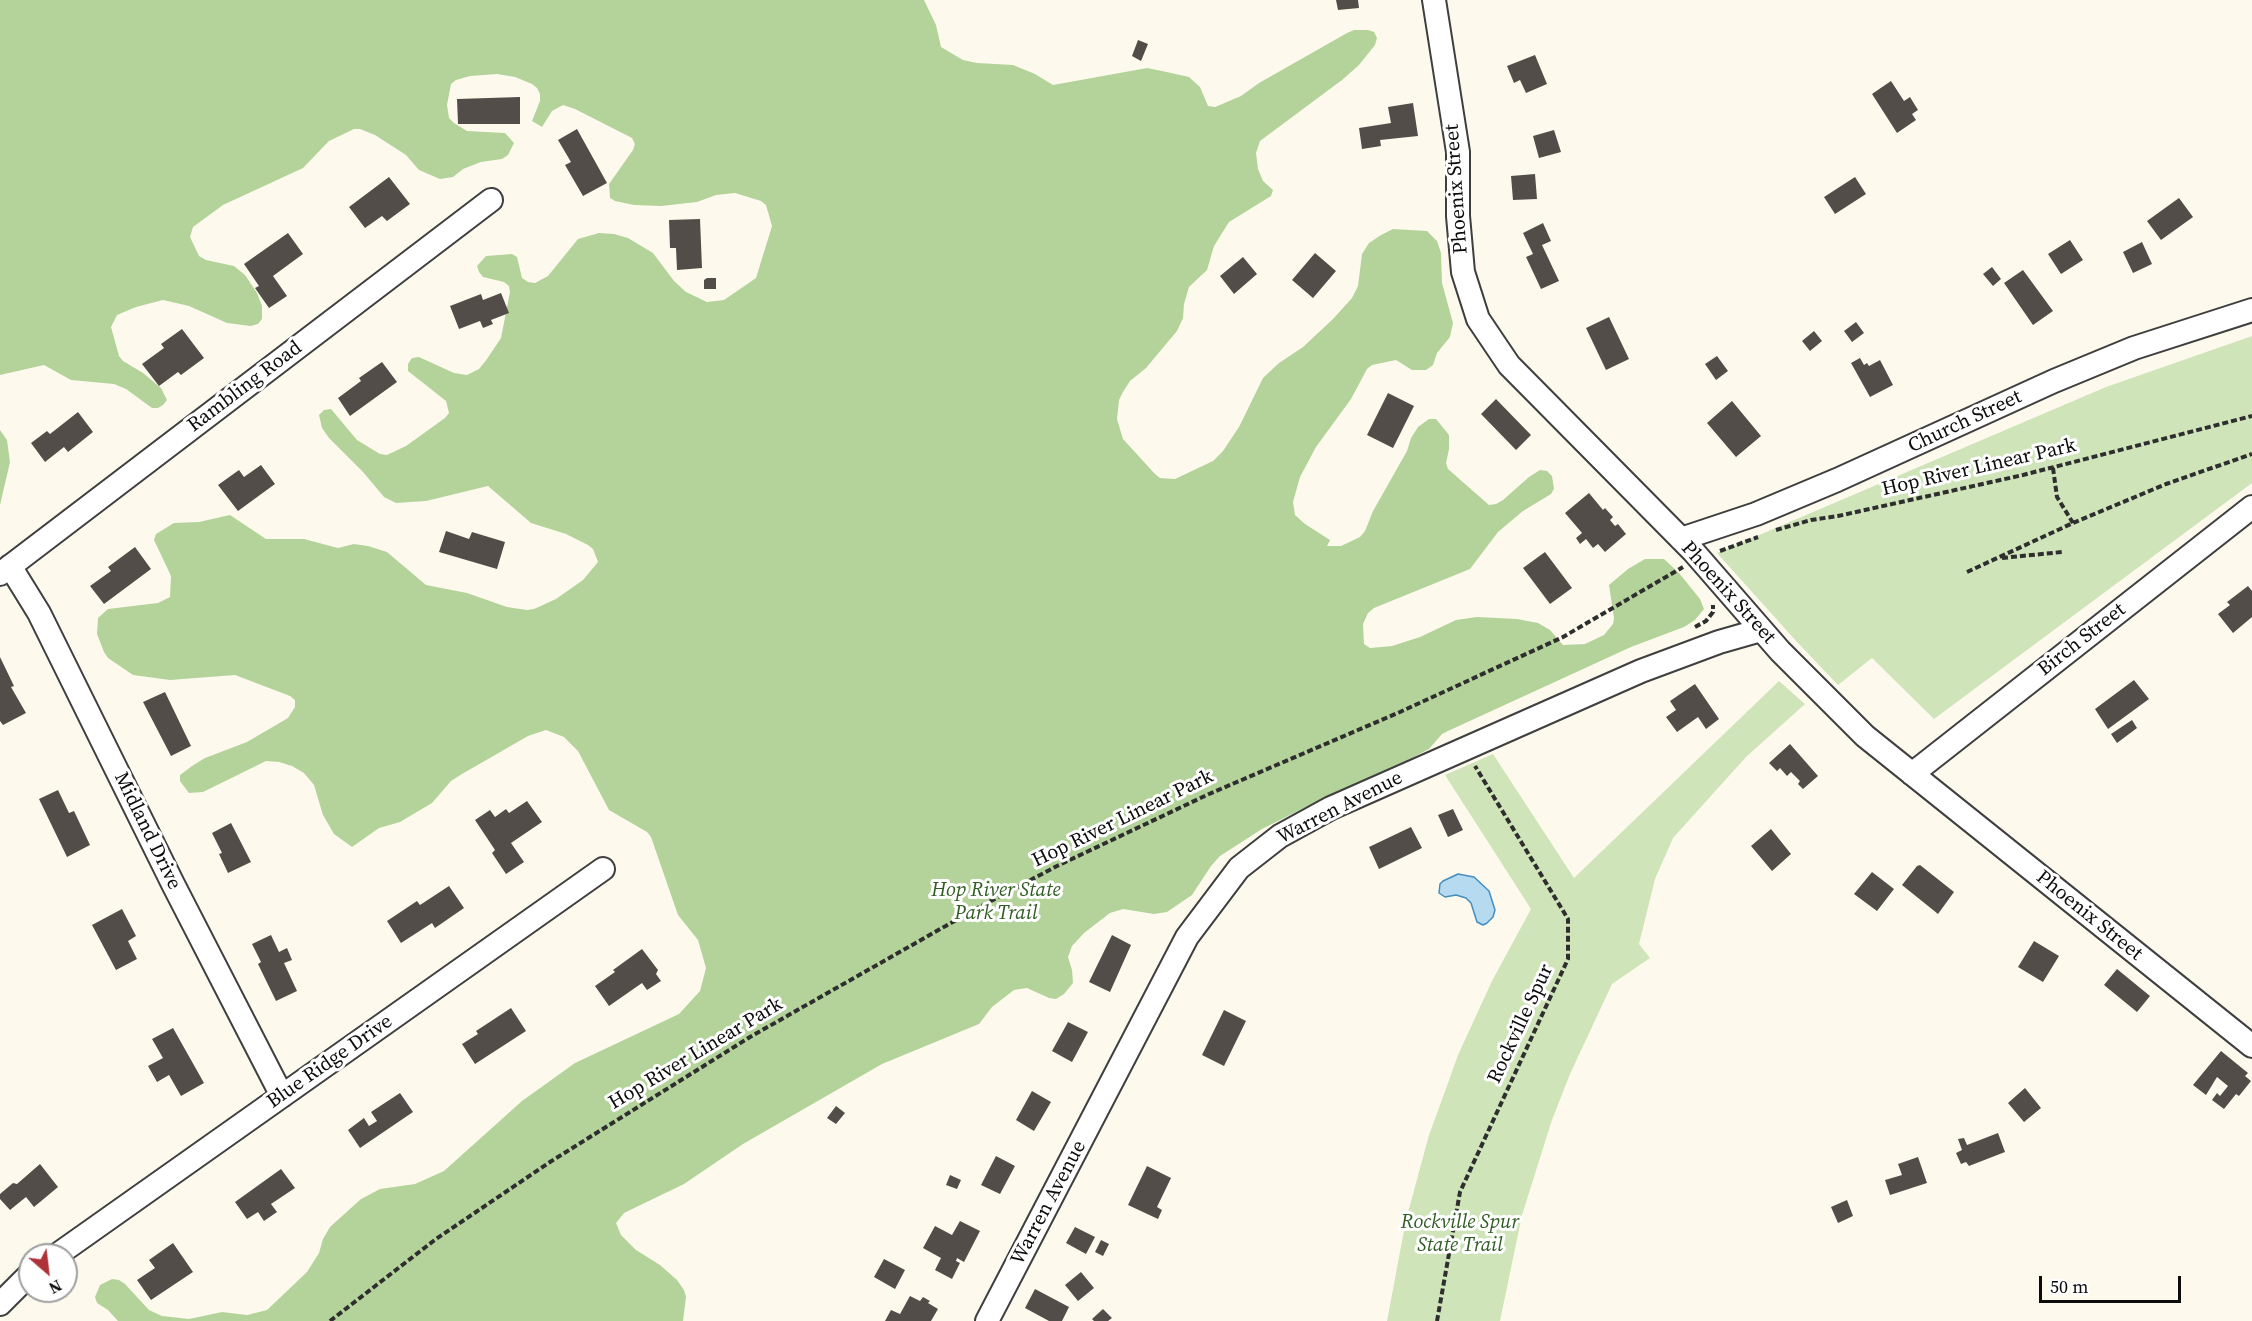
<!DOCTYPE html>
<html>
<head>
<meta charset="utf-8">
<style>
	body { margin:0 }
	#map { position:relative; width:2252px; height:1321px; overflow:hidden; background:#fdfaed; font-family:"Source Serif 4",serif }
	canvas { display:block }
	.north { position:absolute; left:18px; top:1243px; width:60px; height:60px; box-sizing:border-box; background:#fff; border:2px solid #9e9e9e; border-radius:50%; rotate:152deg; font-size:16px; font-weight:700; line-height:24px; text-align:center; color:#0c0c0c }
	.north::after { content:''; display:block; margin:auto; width:21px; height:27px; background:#ae3238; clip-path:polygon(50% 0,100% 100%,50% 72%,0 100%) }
	.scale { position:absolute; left:2039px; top:1276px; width:142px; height:27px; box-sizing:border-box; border:3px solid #0c0c0c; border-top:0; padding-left:8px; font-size:18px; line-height:21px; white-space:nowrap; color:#0c0c0c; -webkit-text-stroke:4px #fff; paint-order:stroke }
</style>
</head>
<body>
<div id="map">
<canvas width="2252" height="1321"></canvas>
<div class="north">N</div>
<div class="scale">50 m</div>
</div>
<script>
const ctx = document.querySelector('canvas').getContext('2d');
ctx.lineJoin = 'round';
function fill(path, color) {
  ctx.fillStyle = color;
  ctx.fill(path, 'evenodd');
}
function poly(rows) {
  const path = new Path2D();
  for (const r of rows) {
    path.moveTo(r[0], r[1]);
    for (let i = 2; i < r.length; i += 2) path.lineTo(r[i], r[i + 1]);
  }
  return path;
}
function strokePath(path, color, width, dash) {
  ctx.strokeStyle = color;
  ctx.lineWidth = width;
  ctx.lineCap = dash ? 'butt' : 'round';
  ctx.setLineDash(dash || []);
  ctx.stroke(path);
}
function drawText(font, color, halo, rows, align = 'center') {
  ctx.font = font + ' "Source Serif 4",serif';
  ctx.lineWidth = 6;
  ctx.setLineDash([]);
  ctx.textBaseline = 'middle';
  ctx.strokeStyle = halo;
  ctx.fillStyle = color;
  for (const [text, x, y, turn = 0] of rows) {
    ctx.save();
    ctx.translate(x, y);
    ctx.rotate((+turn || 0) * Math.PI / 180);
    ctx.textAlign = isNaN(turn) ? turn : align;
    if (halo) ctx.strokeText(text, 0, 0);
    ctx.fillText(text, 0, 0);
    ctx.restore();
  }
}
fill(poly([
	[2252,336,2252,483,1934,719,1872,658,1838,685,1797,642,1717,553,2106,387],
	[1779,681,1805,704,1746,757,1673,838,1655,879,1639,944,1650,958,1612,984,1570,1074,1552,1120,1522,1215,1500,1321,1387,1321,1406,1220,1429,1135,1444,1094,1458,1055,1492,981,1531,909,1445,775,1493,754,1574,878]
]), '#d0e4ba');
fill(poly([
	[0,0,924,0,936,25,941,47,963,60,977,63,1013,65,1035,74,1053,85,1147,68,1162,71,1189,77,1200,87,1208,106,1215,107,1241,96,1259,83,1347,33,1354,30,1368,30,1374,32,1377,38,1375,45,1359,65,1342,80,1260,141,1256,153,1258,169,1263,181,1273,190,1271,196,1229,222,1214,246,1207,270,1189,287,1184,304,1183,318,1177,331,1146,368,1130,381,1123,392,1119,400,1117,419,1123,439,1155,474,1160,478,1175,479,1213,461,1223,451,1239,427,1263,378,1279,363,1303,347,1333,319,1352,298,1358,286,1362,254,1369,243,1381,235,1393,229,1427,231,1437,241,1441,253,1442,283,1453,323,1450,337,1437,353,1433,365,1426,370,1412,370,1396,360,1372,365,1367,369,1351,399,1316,447,1300,477,1293,502,1295,515,1305,524,1330,540,1327,546,1341,546,1360,537,1365,531,1373,511,1407,451,1411,438,1418,427,1429,419,1436,419,1449,435,1449,449,1446,463,1448,469,1489,505,1496,504,1503,500,1529,477,1540,470,1547,471,1552,476,1554,489,1551,494,1523,511,1498,532,1470,569,1374,608,1368,613,1363,624,1364,644,1370,648,1392,646,1420,637,1456,620,1477,617,1517,619,1538,623,1550,630,1563,645,1585,644,1604,635,1613,624,1614,618,1609,585,1628,569,1645,559,1664,559,1679,573,1700,599,1704,609,1695,620,1684,627,1631,647,1448,731,1442,734,1429,749,1412,758,1334,793,1262,829,1220,856,1211,866,1192,895,1167,912,1154,914,1123,909,1110,913,1084,933,1072,946,1068,957,1072,970,1073,983,1064,994,1056,999,1049,998,1027,988,1014,990,992,1007,979,1024,882,1064,743,1144,684,1184,624,1213,616,1223,621,1235,636,1250,660,1265,677,1280,684,1290,686,1297,683,1321,118,1321,108,1310,97,1303,95,1297,100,1285,112,1279,119,1280,125,1284,149,1310,162,1316,189,1319,222,1312,247,1315,267,1310,307,1272,319,1253,323,1239,330,1227,361,1199,380,1189,415,1184,444,1171,522,1101,575,1063,679,1014,700,991,706,968,698,940,678,915,651,837,647,832,609,810,578,751,564,737,546,730,528,736,462,774,451,781,432,803,400,822,379,828,352,847,334,834,323,815,314,785,304,773,292,766,279,762,266,761,203,792,189,793,180,781,180,775,192,766,205,758,247,742,288,718,295,707,295,700,290,696,235,675,170,680,133,675,108,658,104,652,97,634,98,618,108,609,158,603,170,597,171,576,154,540,156,534,174,523,199,522,230,515,266,539,304,539,338,548,354,544,368,546,387,552,426,585,467,593,507,607,527,610,534,609,556,599,583,580,598,562,593,549,588,545,566,534,531,523,488,486,426,501,396,503,384,497,363,472,329,438,322,428,319,415,324,410,331,409,357,440,380,454,387,455,406,446,445,418,449,413,446,401,408,371,408,364,412,358,419,357,454,373,467,375,479,369,487,359,501,338,510,292,509,286,504,282,483,277,479,272,477,266,486,256,512,254,517,257,522,278,528,282,535,283,548,276,578,239,599,233,614,234,628,238,653,253,674,281,686,292,707,302,724,300,756,278,772,226,766,205,761,201,735,193,716,195,697,202,661,206,634,205,615,201,610,198,609,184,633,150,635,144,632,138,575,109,563,105,552,111,542,127,532,121,540,101,540,94,537,88,532,84,515,77,497,74,470,76,456,80,451,84,447,105,449,118,454,123,467,131,505,133,514,143,508,155,502,159,481,162,463,169,453,177,440,179,419,170,406,155,375,135,360,129,354,129,329,141,303,168,223,205,193,227,190,237,199,256,206,260,234,266,245,275,257,293,262,306,262,319,258,324,251,326,227,323,189,306,163,300,136,307,117,315,111,327,119,356,123,361,143,373,161,388,167,400,163,405,158,408,152,408,126,389,114,384,71,380,44,365,0,375],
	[0,430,7,440,10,462,0,505]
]), '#b4d39b');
const water = poly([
	[1458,874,1474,877,1489,891,1495,910,1493,917,1487,923,1483,925,1477,922,1471,903,1466,898,1456,895,1445,897,1439,893,1440,884,1443,881,1458,874]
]);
fill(water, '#b6daf0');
strokePath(water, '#448ec0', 1.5);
fill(poly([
	[1336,0,1358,0,1359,8,1338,10],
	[1138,40,1148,44,1141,61,1132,56],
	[1535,55,1547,84,1526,93,1520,80,1514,83,1507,66],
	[1891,81,1904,101,1910,97,1918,110,1912,114,1916,120,1897,133,1872,94],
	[520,97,520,124,458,124,457,99],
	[1413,103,1418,136,1380,140,1381,146,1362,149,1359,128,1391,123,1388,107],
	[577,129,607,183,583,196,565,165,571,162,558,140],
	[1554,130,1561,152,1539,158,1533,136],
	[1535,174,1537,199,1513,200,1511,176],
	[389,177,410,204,387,221,382,216,365,228,349,207],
	[1855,177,1866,194,1835,214,1824,197],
	[2179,198,2193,217,2161,240,2147,221],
	[700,219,702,268,677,270,676,248,670,248,669,220],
	[1543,223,1551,241,1542,245,1559,281,1541,289,1526,257,1533,254,1523,233],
	[288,233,303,254,273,276,287,296,269,308,255,288,259,286,244,264],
	[2070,240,2083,260,2061,274,2048,254],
	[2142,242,2152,264,2133,273,2123,252],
	[1315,253,1336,271,1313,298,1292,280],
	[1243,257,1257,274,1234,294,1220,276],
	[1992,267,2001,279,1993,286,1983,274],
	[2023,270,2053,311,2033,325,2004,283],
	[707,278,716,278,716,289,704,289,704,280],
	[501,293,509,313,491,320,493,324,483,328,480,321,459,329,450,306,481,294,483,300],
	[1609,317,1629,359,1606,370,1586,328],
	[1856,322,1864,333,1852,342,1844,331],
	[182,329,204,358,181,375,178,372,159,386,142,364,164,348,161,344],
	[1814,331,1822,341,1810,351,1802,341],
	[1717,356,1728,371,1716,380,1705,364],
	[1860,358,1864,365,1867,363,1869,366,1880,360,1893,385,1870,397,1851,363],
	[382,362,397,382,350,416,338,398,361,381,359,378],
	[1388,393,1414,406,1393,448,1367,435],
	[1496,399,1531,435,1516,450,1481,414],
	[1732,401,1761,436,1736,457,1707,423],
	[78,412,93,432,68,452,64,447,45,462,31,443,47,431,50,434],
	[261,465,275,484,238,511,218,485,239,470,244,477],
	[1589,493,1603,510,1605,508,1613,517,1610,520,1615,526,1618,524,1626,534,1605,552,1598,544,1593,548,1586,539,1580,544,1576,538,1582,533,1565,513],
	[446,531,469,539,472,532,505,542,497,569,439,552],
	[135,547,151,569,104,604,90,586,111,571,108,567],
	[1545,552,1572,588,1550,604,1523,568],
	[2248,586,2252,591,2252,617,2233,633,2218,614,2230,605,2227,602],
	[0,657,14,686,11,687,26,713,3,725,0,721],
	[2134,680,2149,699,2108,729,2095,709],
	[1695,684,1719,719,1706,729,1698,717,1677,732,1666,717,1676,710,1670,701],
	[165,692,191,746,171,756,143,702],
	[2132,720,2137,728,2117,743,2111,734],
	[1790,744,1818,776,1803,789,1798,784,1800,781,1791,772,1787,776,1780,768,1777,771,1769,763],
	[58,790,69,813,74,811,90,845,67,857,39,799],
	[527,801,542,822,511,843,524,862,506,874,492,853,495,850,475,820,490,810,495,817,506,809,509,813],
	[1453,809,1463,830,1448,837,1438,815],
	[231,823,251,862,228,873,219,854,222,853,212,833],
	[1411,827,1422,848,1379,869,1369,847],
	[1771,829,1791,854,1772,871,1751,846],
	[1920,865,1954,892,1938,914,1902,885,1917,866],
	[1872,872,1894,889,1877,911,1854,894],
	[449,886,464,908,435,928,432,923,401,943,387,921,417,901,420,905],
	[122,909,136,936,128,941,137,959,116,970,92,925],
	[271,935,279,952,287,948,292,960,284,963,297,991,276,1001,258,964,261,962,252,944],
	[1112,935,1131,945,1110,992,1089,982],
	[2034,941,2059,956,2043,982,2018,967],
	[642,949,658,970,656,974,661,981,647,990,642,983,609,1006,595,986,615,972,613,970],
	[2117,969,2150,996,2137,1012,2104,985],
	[511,1008,526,1031,475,1064,462,1044,478,1034,476,1031],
	[1224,1010,1246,1021,1224,1066,1202,1055],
	[1068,1022,1088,1032,1072,1062,1052,1051],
	[173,1028,204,1083,181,1096,169,1075,157,1082,148,1066,163,1058,152,1039],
	[2221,1051,2248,1073,2245,1076,2251,1081,2239,1096,2236,1094,2224,1109,2212,1100,2217,1093,2220,1096,2228,1086,2217,1077,2206,1095,2193,1085],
	[2025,1088,2041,1108,2024,1122,2008,1103],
	[1032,1091,1051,1102,1034,1131,1016,1120],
	[400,1093,413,1112,360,1148,348,1130,364,1118,369,1126,377,1121,371,1112],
	[836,1106,845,1113,836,1124,827,1118],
	[1998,1133,2005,1152,1969,1166,1966,1162,1961,1164,1956,1153,1962,1150,1958,1139,1964,1138,1967,1145],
	[996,1156,1015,1166,1000,1194,981,1185],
	[1918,1157,1927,1183,1890,1195,1885,1180,1902,1175,1898,1164],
	[40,1164,58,1187,34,1207,26,1197,10,1210,0,1199,0,1194,13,1183,17,1184],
	[1147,1166,1171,1178,1157,1207,1162,1210,1158,1219,1128,1205],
	[281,1169,295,1188,271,1204,277,1212,264,1221,258,1212,247,1219,235,1202],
	[950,1175,961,1180,957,1189,946,1185],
	[1847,1200,1853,1216,1838,1223,1831,1207],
	[960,1221,980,1231,964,1262,957,1258,956,1261,960,1263,952,1279,935,1270,941,1258,923,1248,935,1226,952,1235],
	[1075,1227,1095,1237,1086,1254,1066,1243],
	[1101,1240,1109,1244,1103,1256,1095,1252],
	[173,1243,193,1272,151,1300,137,1280,155,1268,149,1260],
	[884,1259,905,1270,895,1289,874,1277],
	[1081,1272,1094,1288,1078,1301,1065,1285],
	[1035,1289,1069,1307,1062,1321,1049,1321,1025,1308],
	[910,1296,920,1301,923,1297,930,1301,928,1303,938,1309,931,1321,885,1321,891,1310,900,1314],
	[1103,1309,1112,1318,1108,1321,1094,1321,1092,1319]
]), '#534d49');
const minor = poly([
	[1434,0,1458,152,1458,216,1463,272,1478,319,1509,365,1693,551,1780,651,1865,736,2252,1046],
	[1681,539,1756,514,1837,480,2054,381,2134,348,2252,310],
	[10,566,39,613,173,884,282,1096],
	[0,574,491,200],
	[1912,774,2252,507],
	[57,1255,603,869],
	[0,1304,30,1274],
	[987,1321,1187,937,1239,868,1280,836,1331,808,1641,671,1719,642,1761,630]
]);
strokePath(minor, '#3f3f3f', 26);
strokePath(poly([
	[2053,468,2057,497,2073,523],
	[1776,530,1811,520,1838,516,2023,475,2252,416],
	[1720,551,1758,537],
	[2002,558,2062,552],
	[1967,572,2073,523,2166,484,2252,454],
	[1695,627,1706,621,1713,612,1713,605],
	[330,1321,436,1239,550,1162,750,1037,972,911,1057,866,1209,794,1400,712,1563,637,1683,567],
	[1437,1321,1460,1192,1568,959,1568,919,1475,766]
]), '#2e2e2e', 4, [6, 3]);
strokePath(minor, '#fff', 22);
drawText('20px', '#0c0c0c', '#fff', [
	["Phoenix Street",1457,189,-94],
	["Rambling Road",245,387,-37],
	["Church Street",1965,422,-25],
	["Hop River Linear Park",1979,468,-13],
	["Phoenix Street",1728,593,48],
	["Birch Street",2082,640,-38],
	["Warren Avenue",1340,808,-27],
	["Hop River Linear Park",1123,819,-26],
	["Midland Drive",147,831,64],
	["Phoenix Street",2089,916,39],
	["Rockville Spur",1521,1024,-65],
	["Hop River Linear Park",696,1054,-31],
	["Blue Ridge Drive",330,1062,-35],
	["Warren Avenue",1049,1203,-62]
]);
drawText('italic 20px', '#2f5d23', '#fff', [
	["Hop River State",996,891],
	["Park Trail",996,914],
	["Rockville Spur",1460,1223],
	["State Trail",1460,1246]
]);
</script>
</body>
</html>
